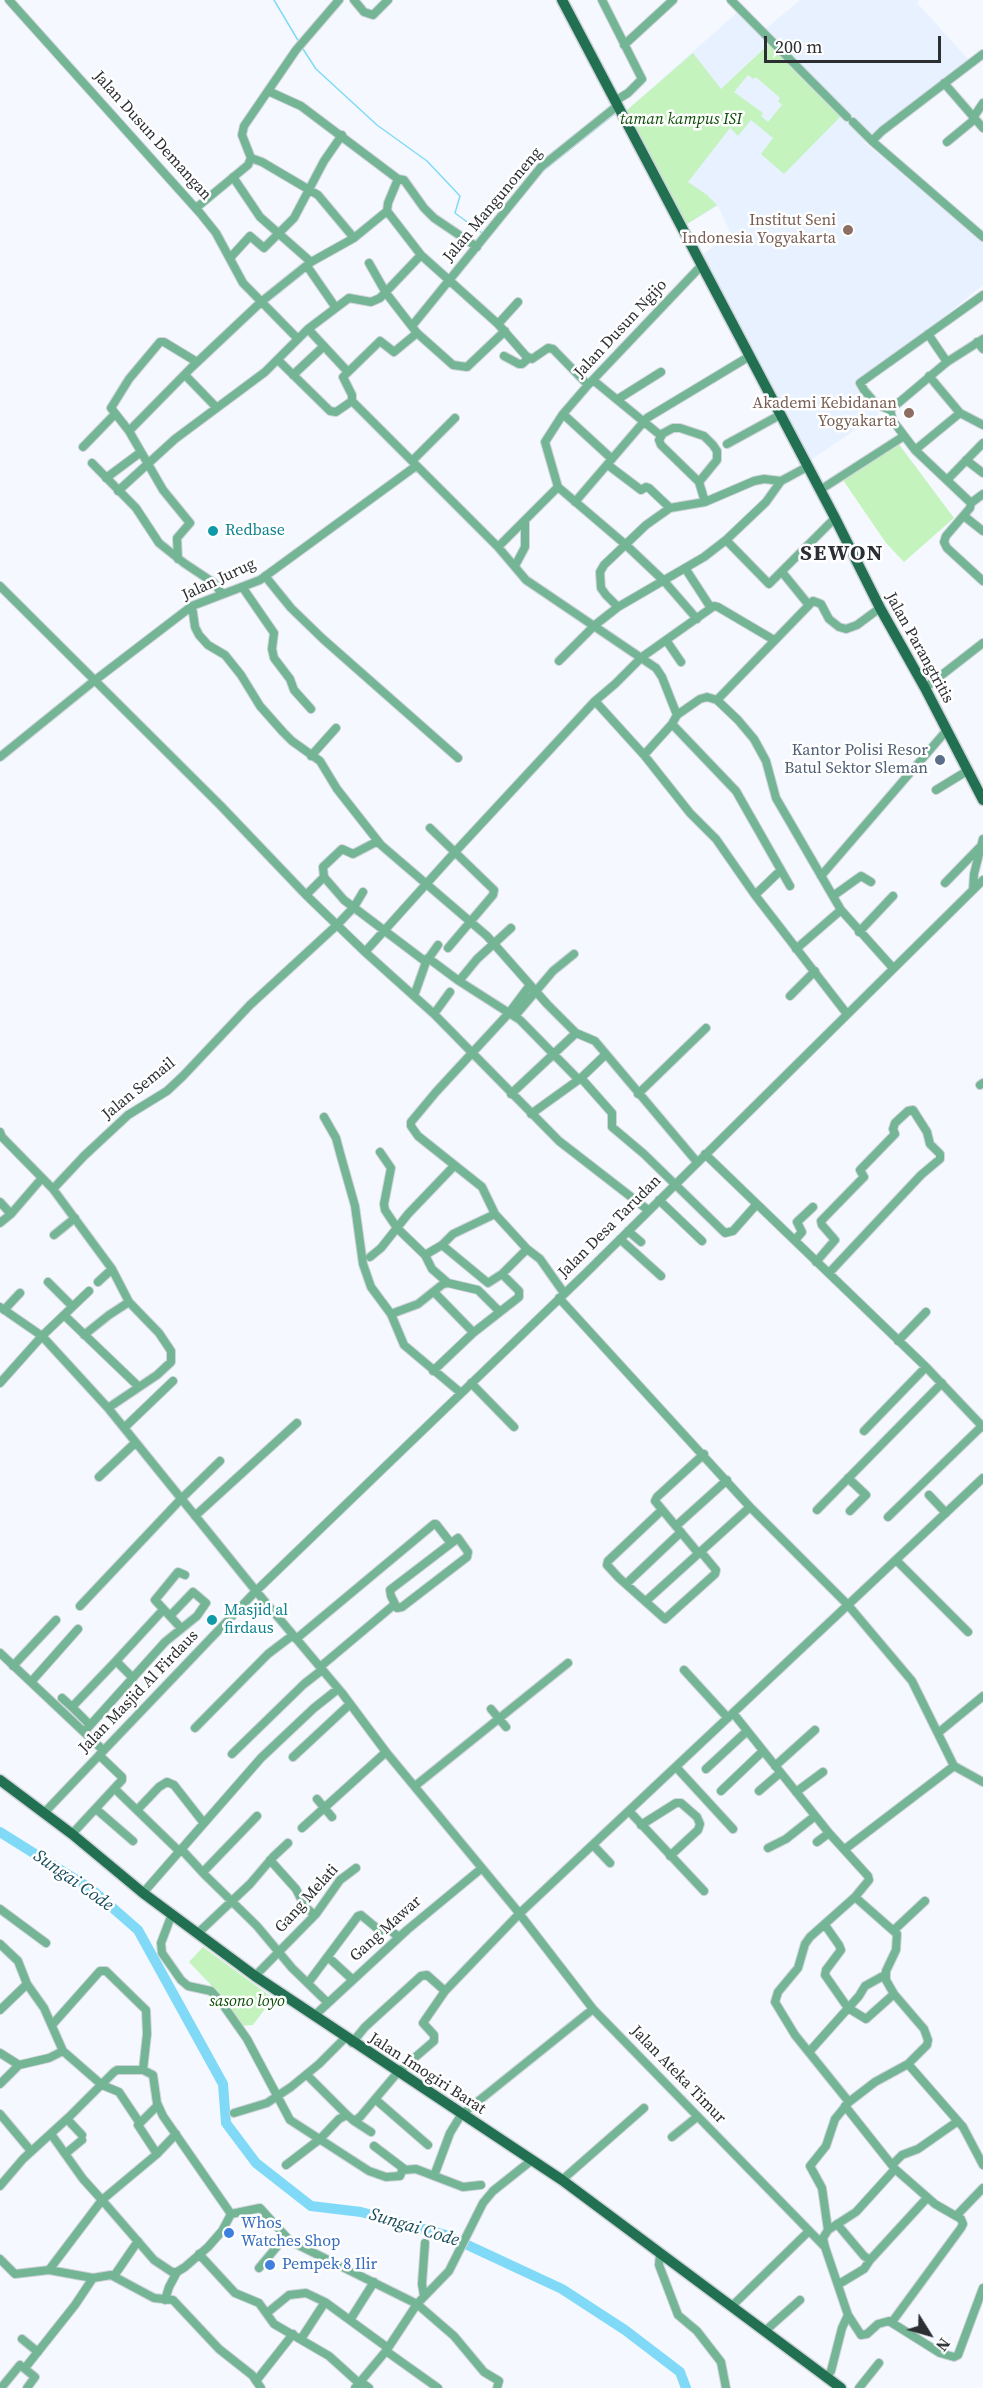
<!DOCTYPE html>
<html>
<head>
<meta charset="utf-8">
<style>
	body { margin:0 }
	#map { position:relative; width:983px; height:2388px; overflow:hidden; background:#f5f9ff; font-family:"Source Serif 4",serif }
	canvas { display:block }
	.north { position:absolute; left:899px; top:2304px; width:60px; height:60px; -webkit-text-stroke:4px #fff; paint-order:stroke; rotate:127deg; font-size:16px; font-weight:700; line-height:24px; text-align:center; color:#2c2e31 }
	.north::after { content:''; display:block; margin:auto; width:21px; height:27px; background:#2c2e31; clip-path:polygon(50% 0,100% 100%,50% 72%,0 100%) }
	.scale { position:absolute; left:764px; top:36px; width:177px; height:27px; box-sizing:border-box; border:3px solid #2c2e31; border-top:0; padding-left:8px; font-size:18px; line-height:21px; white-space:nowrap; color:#2c2e31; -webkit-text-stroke:4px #fff; paint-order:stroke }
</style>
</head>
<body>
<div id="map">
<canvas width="983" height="2388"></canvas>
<div class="north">N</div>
<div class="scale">200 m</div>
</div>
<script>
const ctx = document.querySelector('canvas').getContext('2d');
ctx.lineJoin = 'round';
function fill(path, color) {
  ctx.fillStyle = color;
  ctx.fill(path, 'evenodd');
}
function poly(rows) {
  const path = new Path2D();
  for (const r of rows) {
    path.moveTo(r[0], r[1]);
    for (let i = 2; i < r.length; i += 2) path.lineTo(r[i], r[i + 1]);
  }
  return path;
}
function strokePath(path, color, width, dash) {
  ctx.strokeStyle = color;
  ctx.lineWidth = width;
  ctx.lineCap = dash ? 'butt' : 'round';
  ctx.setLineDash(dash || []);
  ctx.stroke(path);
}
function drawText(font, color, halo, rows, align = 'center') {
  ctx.font = font + ' "Source Serif 4",serif';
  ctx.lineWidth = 5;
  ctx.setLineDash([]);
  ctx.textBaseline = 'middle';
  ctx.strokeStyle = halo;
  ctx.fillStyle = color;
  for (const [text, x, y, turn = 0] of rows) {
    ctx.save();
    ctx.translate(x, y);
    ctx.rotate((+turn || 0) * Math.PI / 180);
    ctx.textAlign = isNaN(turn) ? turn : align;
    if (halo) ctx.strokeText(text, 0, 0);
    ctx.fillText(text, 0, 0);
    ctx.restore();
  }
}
fill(poly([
	[800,0,919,0,917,3,969,60,864,142,983,243,983,285,859,385,879,414,809,461,702,255,731,234,718,206,684,226,626,111,741,9,762,32]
]), '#e7f1ff');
fill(poly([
	[769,44,842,115,784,174,761,154,773,138,751,120,738,136,730,128,688,182,707,195,717,205,684,226,626,111,693,53,721,89],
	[748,75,753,79,756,77,780,98,778,101,782,105,768,122,761,116,763,113,734,92],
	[898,443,954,518,904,562,886,543,843,480],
	[203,1947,273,1998,253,2025,241,2026,237,2023,225,2000,218,1999,212,1986,189,1962]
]), '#c4f3be');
strokePath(poly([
	[274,0,299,42],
	[303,49,316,69,377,125,427,161,460,196,455,213,482,233],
	[543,171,617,112]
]), '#80daf7', 1.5);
strokePath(poly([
	[0,1832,91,1889,138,1930,223,2084,226,2123,256,2163,311,2206,361,2212,446,2235,562,2289,625,2330,680,2372,686,2388]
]), '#80daf7', 10);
const minor = poly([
	[9,0,200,213,216,233,243,283,297,338],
	[354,0,364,12,373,15,388,0],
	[602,0,642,79,628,93,615,101],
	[731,0,847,117],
	[624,45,673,0],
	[944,83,983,128],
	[268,91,301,106,398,179,404,180,424,208,434,218,477,247],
	[973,118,983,103],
	[853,122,872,141,983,237],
	[872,141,882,131,983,54],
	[947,142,975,119],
	[251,158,262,162,318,195,354,238],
	[233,177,260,217,311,262],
	[398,179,388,203,387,211,421,255,498,324,526,356,532,359,548,348,553,349,588,385],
	[196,208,248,165,251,158,242,135,244,126,296,50,339,0],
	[230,258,250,236,264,248,294,218,324,161,342,135],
	[369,263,386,293,417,333,453,365,467,367,505,331],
	[307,266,336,308],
	[498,324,518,302],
	[412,326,541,167,617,106],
	[308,329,348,372],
	[928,334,947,362],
	[977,342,983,349],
	[504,356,519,364,522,364,529,358],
	[278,360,330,411,336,412,352,401,498,547,526,580,656,668,662,677,677,715],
	[185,375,217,408],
	[293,375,324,346],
	[929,376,960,413,983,425],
	[593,380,660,435,673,428,680,428,704,436,713,445,717,451,717,460,699,482,705,502],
	[618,399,661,372],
	[352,401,352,395,343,377,380,341,394,352,417,333],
	[890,410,947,362,983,339],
	[563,414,612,459],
	[129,431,192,367,261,302,311,262,354,238,387,211],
	[662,435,659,440,661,445,699,482],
	[727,444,780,415],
	[83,447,115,414],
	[915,450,960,413],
	[966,460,983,473],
	[412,461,455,418],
	[92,463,136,508,159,543,184,563,214,583,222,594],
	[608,465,641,490,646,487,649,488,670,508],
	[106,478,141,452],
	[947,480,983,443],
	[820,490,904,436],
	[118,491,175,439,265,372,308,329,349,298,371,302,380,298,421,255],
	[983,494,971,503,970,508,946,536,944,542,947,548,983,581],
	[575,502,647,418,750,356],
	[971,503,915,450,893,421,890,410,876,404,864,390,860,383,983,295],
	[964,516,983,531],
	[726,540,769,584,835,518],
	[498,547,558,487],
	[178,559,177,538,190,523,163,490,129,431,111,408,129,379,160,342,164,342,197,362],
	[515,566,525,547,525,522],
	[685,568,711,608],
	[782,572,808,604],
	[265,576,291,608,323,639,458,758],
	[0,586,220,805,306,895,365,952,434,1014,559,1141,648,1210],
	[243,588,274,633,272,649,274,658,290,679,294,690,311,709],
	[192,606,195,627,199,635,208,645,225,655,241,675,260,706,283,732,292,741,320,761,337,789,381,845,487,936,547,1004,576,1033,595,1041,697,1162],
	[618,607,606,595,601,588,600,572,604,565,646,525,670,508,705,502,754,481,764,479,781,481],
	[697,619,664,581,626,545,558,487,545,442,563,414,588,385,701,266],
	[666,640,681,662],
	[559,661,595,625,618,607,704,557,726,540,766,502,781,481,807,467],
	[925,688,983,643],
	[717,700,813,601,821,604,829,619,839,627,846,629,857,625,880,608],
	[595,701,644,755,690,813,716,839,755,895,847,1014],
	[644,755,672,724],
	[311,756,336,728],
	[0,757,94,681,192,606,260,580,416,466],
	[936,790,967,771],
	[430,828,494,890,493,895,448,948],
	[378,841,353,854,342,849,323,867,324,877,344,900,426,962],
	[821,876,947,730],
	[945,883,980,847],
	[790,886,736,791,672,724,677,715,700,699,707,697,717,700,738,720,754,739,766,761,776,798,841,910,893,968],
	[973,890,974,874,983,839],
	[306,895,324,877],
	[755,895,781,870],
	[833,896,861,876,871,882],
	[859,932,893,896],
	[796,949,841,910],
	[365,952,455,852,595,701,615,684,642,657,714,606,718,607,774,640],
	[428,958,459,981,520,1020,579,1080],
	[459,981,477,959,511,928],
	[530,985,509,1013,436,1092,411,1122,411,1126,418,1136,482,1187,495,1214,527,1249,540,1259,564,1293],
	[414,996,426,962,438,945],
	[790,996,815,971],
	[434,1014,450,992],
	[515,1016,553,971,574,954],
	[581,1078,612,1113,612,1127,644,1154,725,1233,733,1231,756,1205],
	[980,1085,983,1083],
	[511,1094,576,1033],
	[638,1094,706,1028],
	[531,1114,581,1078,605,1055],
	[324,1117,336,1138,340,1153,355,1206,363,1264,371,1287,391,1314,404,1345,461,1393],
	[0,1132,2,1137,53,1189,112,1269,129,1302,159,1333,171,1351,171,1362,157,1375,108,1408],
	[380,1152,391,1168,384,1204,385,1210,397,1228,425,1255,432,1269,448,1283,478,1290,499,1311],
	[705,1154,926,1367,983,1427],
	[53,1189,84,1156,128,1115,167,1091,183,1076,250,1005,337,925,354,907,363,892],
	[659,1200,702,1241],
	[0,1202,11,1214],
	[0,1223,11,1214,42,1178],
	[628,1231,641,1242],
	[54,1235,75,1218],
	[620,1239,661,1276],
	[795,1240,802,1232,797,1222,813,1207],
	[442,1245,488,1283,502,1274,527,1249],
	[425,1255,442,1245,453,1234,495,1214],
	[370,1257,381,1248,408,1214,454,1166],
	[816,1262,835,1240,822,1225,821,1221,861,1180,864,1177,860,1170,895,1134,893,1129,895,1123,908,1111,913,1110,927,1132,930,1144,940,1154,940,1159,921,1175,829,1273],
	[48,1282,72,1306],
	[98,1282,112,1269],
	[434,1292,473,1332],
	[559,1298,750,1507,848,1605,912,1681,954,1766,983,1782],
	[0,1307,42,1336,108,1408,256,1591,342,1693,386,1752,515,1908,593,2009,825,2247],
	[4,1310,20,1293],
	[391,1314,418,1304,443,1284,448,1283],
	[64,1315,139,1387],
	[84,1335,109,1315,129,1302],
	[898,1341,926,1312],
	[433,1371,473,1333,519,1297,519,1291,502,1274],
	[0,1383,42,1336,89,1291],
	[471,1383,514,1427],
	[124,1428,173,1381],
	[864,1431,926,1367],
	[99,1477,135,1443],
	[848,1478,866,1495,850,1511],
	[929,1495,946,1513],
	[662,1510,608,1561,607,1565,619,1578,665,1619,715,1574,716,1570,701,1552],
	[817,1510,942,1383],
	[195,1516,297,1423],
	[888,1517,983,1425],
	[676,1526,727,1480],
	[458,1538,468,1552,467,1557,402,1607,397,1608,391,1596,390,1590,458,1538],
	[699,1554,655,1501,657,1497,704,1454],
	[896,1560,968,1632],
	[626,1584,681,1532],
	[646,1601,750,1507],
	[80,1606,181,1499,220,1461],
	[181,1628,155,1600,178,1572,185,1575],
	[296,1639,434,1524,436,1524,450,1542],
	[0,1653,103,1750],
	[13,1666,56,1620],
	[320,1667,395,1604],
	[684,1670,728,1718],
	[133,1678,116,1661,163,1610],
	[31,1682,78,1629],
	[62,1698,72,1707],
	[491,1709,506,1727],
	[733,1713,829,1833,868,1876,869,1880,855,1897,810,1937,805,1944,798,1968,778,1992,775,2002,795,2035,849,2102,835,2119,826,2146,810,2166,822,2188,828,2230,823,2238,825,2247,848,2315,842,2328,831,2371,826,2378],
	[89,1724,72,1707,116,1661],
	[195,1728,268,1654,293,1635],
	[84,1732,165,1642,197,1616,206,1603,193,1592,170,1616],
	[938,1733,983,1696],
	[232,1754,304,1684,322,1670],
	[293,1757,350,1704],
	[775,1766,815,1730],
	[676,1767,733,1829],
	[706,1769,747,1731],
	[415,1786,568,1663],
	[115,1789,180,1852],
	[721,1791,763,1751],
	[759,1791,780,1773],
	[796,1792,823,1772],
	[317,1799,332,1817],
	[96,1809,133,1841],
	[138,1809,159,1787,167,1782,174,1785,203,1822],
	[629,1811,704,1891],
	[44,1813,256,1591,586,1273,983,880],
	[641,1825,676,1803,681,1803,697,1817,700,1824,698,1830,670,1856],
	[302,1828,386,1752],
	[72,1834,122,1780,122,1777,99,1755],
	[817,1842,829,1833],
	[593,1845,610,1863],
	[768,1848,786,1839,815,1816],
	[845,1849,954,1766],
	[182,1850,206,1876,257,1926,292,1968,328,2003],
	[270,1860,296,1889,305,1907,315,1915],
	[203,1872,257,1816],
	[143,1893,261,1758,314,1708,338,1689],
	[855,1897,897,1934,896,1950,886,1971,886,1980,894,1994,924,2029,928,2040,927,2045,908,2064],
	[0,1909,46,1943],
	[172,1914,161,1943,162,1953,181,1980,188,1986,211,1991,221,2002,247,2039,290,2120,369,2171,386,2177,400,2176,403,2168,374,2146],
	[825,1925,839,1945,841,1950,826,1970,825,1975,848,2008,866,2019,894,1994],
	[894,1930,925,1901],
	[198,1933,250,1884,273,1857,288,1843],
	[0,1944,18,1961,27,1984],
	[328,1957,353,1980],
	[255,1976,316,1914,340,1880,356,1868],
	[308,1983,358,1916,361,1915,379,1930,391,1931,399,1937],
	[0,2010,27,1984,44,2008,63,2051,49,2058,19,2065,0,2084],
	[314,2016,407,1930,482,1868],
	[52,2025,100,1971,106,1971,146,2010,147,2034,143,2070],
	[352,2043,365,2027,421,1976,427,1975,445,1991,519,1914,983,1478],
	[63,2051,102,2085,119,2092,139,2122],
	[809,2052,859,1996,865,1986,885,1975],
	[0,2053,19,2065],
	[307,2075,347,2115],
	[375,2099,428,2145],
	[849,2102,875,2082,908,2064,963,2127,983,2165],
	[845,2106,895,2169],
	[234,2113,267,2103,291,2087,319,2064,345,2038],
	[0,2114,31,2151],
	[67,2119,82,2135],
	[354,2121,371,2132],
	[51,2134,83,2179,102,2200,157,2154,176,2134],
	[672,2137,697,2117],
	[65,2154,82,2140],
	[157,2154,138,2125,158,2105],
	[286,2165,320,2139,339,2119,347,2115,354,2121,360,2117,398,2072,434,2041,434,2035,423,2023,445,1991],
	[892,2165,902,2155,918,2149,958,2121],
	[403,2170,416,2169,463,2187,481,2185],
	[434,2176,450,2133,461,2115,593,2009],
	[562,2180,644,2108],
	[0,2186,23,2159,69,2117,114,2072,117,2070,143,2070,153,2075,157,2103,163,2116,231,2214],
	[231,2214,260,2208,290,2241,417,2304,454,2336,484,2372,499,2381,497,2388],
	[956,2216,983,2188],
	[837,2224,864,2256,870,2260,927,2198],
	[828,2230,856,2212,895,2169,935,2204,961,2219,963,2224,961,2228,892,2322],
	[660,2253,659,2265,678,2315,697,2331,721,2362,726,2388],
	[199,2254,235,2293,259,2303,274,2324,329,2356,360,2384],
	[0,2259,15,2274,49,2270,93,2278,111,2275,154,2298,173,2300,219,2349,252,2375,261,2388],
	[259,2268,285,2237],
	[49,2270,102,2200,154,2260,172,2272,177,2272,185,2267,208,2247,222,2231,231,2214],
	[114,2276,138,2241],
	[839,2284,864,2269,870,2260],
	[424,2296,422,2284,425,2243],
	[165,2300,169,2287,177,2272],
	[732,2306,809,2231],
	[267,2313,289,2295,306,2293,325,2302,388,2348],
	[848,2315,861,2335,867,2334,878,2324,889,2321,940,2353,954,2357,958,2355,983,2288],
	[350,2320,374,2282],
	[765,2331,800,2300],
	[22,2339,38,2352],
	[301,2339,325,2302],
	[386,2351,438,2388],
	[25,2368,75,2305,93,2278],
	[256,2381,293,2334],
	[361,2382,369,2388],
	[1,2388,20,2365,35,2377,27,2388],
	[355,2388,386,2351,417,2304,449,2271,483,2203,493,2191,532,2160],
	[859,2388,879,2363]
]);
const major = poly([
	[562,0,835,518,880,608,925,688,983,800],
	[0,1780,72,1834,143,1893,255,1976,562,2180,841,2388]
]);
strokePath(minor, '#d1d4da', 10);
strokePath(major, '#d1d4da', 13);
strokePath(minor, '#74b596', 8);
strokePath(major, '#217051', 10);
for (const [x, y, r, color] of [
	[848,230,6,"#8d6e63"],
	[909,413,6,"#8d6e63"],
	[213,531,6,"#0f9aa8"],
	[940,760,6,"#5c6f8a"],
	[212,1620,6,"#0f9aa8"],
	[229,2233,6,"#3f7fe0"],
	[270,2265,6,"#3f7fe0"]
]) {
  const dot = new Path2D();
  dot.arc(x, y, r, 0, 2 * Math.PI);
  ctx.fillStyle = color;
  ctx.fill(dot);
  strokePath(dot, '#fff', 2);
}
drawText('italic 16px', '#094d03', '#fff', [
	["taman kampus ISI",681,120],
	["sasono loyo",247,2002]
]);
drawText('16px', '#2c2e31', '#fff', [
	["Jalan Dusun Demangan",152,136,48],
	["Jalan Mangunoneng",493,205,-50],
	["Jalan Dusun Ngijo",621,329,-47],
	["Jalan Jurug",219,580,-25],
	["Jalan Parangtritis",919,648,61],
	["Jalan Semail",139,1089,-39],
	["Jalan Desa Tarudan",610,1227,-45],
	["Jalan Masjid Al Firdaus",139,1692,-46],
	["Gang Melati",307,1899,-48],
	["Gang Mawar",386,1929,-42],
	["Jalan Imogiri Barat",427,2074,33],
	["Jalan Ateka Timur",678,2075,46]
]);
drawText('16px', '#785e54', '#fff', [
	["Institut Seni",836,221],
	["Indonesia Yogyakarta",836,239],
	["Akademi Kebidanan",897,404],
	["Yogyakarta",897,422]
], 'right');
drawText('16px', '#0d838f', '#fff', [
	["Redbase",225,531],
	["Masjid al",224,1611],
	["firdaus",224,1629]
], 'left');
drawText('16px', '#4e5e75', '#fff', [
	["Kantor Polisi Resor",928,751],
	["Batul Sektor Sleman",928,769]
], 'right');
drawText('16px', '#366cbe', '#fff', [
	["Whos",241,2224],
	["Watches Shop",241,2242],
	["Pempek 8 Ilir",282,2265]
], 'left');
drawText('italic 18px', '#184c5c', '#fff', [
	["Sungai Code",73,1881,35],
	["Sungai Code",414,2228,17]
]);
ctx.letterSpacing = '1.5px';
drawText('bold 22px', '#2b2f35', '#fff', [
	["SEWON",842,554]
]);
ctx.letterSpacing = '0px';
</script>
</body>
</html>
